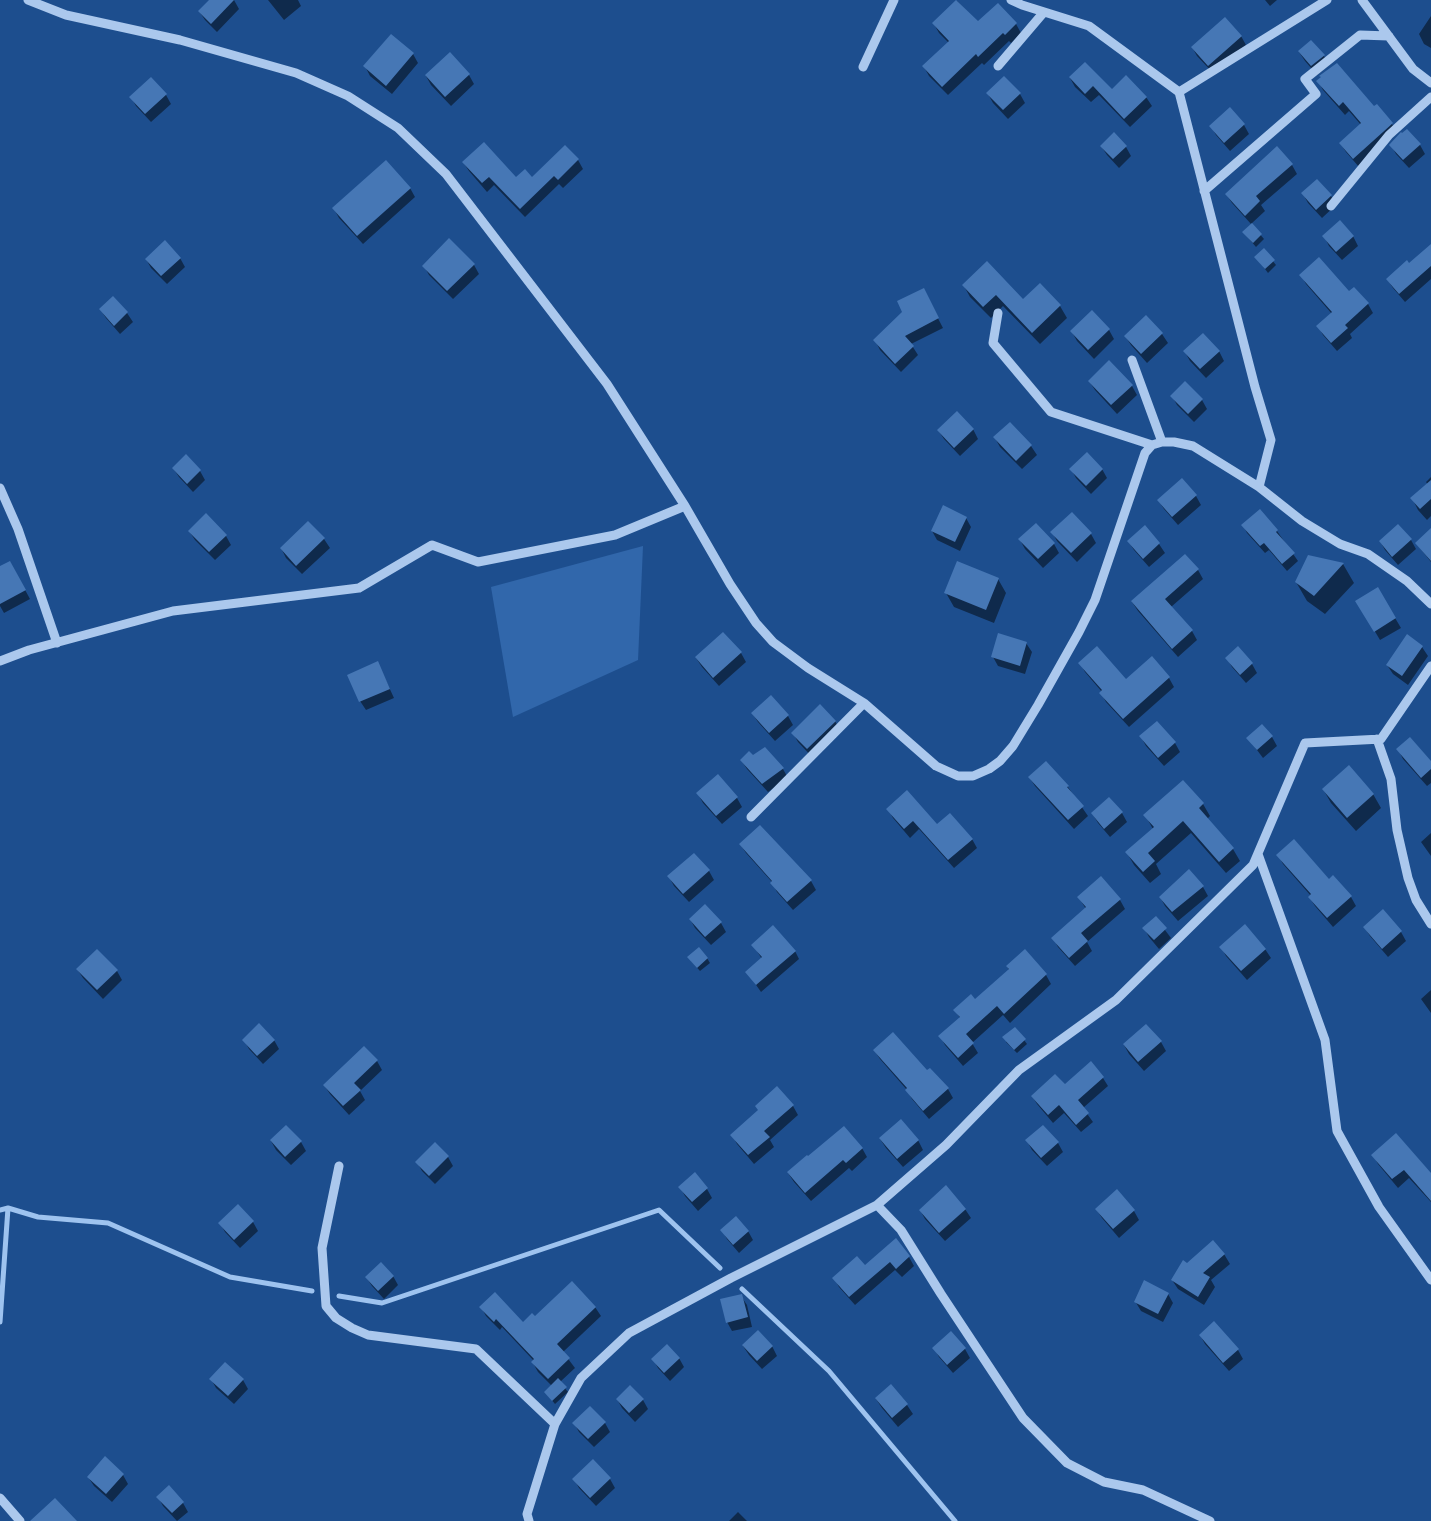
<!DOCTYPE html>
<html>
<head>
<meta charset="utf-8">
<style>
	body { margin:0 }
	canvas { display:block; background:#1d4e8e }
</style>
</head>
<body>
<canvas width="1431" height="1521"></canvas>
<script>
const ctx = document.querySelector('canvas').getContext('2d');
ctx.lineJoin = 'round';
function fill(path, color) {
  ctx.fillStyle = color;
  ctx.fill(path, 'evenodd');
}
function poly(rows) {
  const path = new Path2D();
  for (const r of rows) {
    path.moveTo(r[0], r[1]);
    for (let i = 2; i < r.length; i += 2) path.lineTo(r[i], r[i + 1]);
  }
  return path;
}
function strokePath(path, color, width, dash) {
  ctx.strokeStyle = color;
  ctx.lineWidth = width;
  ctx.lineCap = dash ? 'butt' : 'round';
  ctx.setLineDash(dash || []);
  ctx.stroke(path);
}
fill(poly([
	[643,546,638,660,513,717,491,587]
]), '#3167ab');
fill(poly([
	[210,0,234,0,239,9,217,32,205,20,199,11],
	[268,0,298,0,301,6,284,20],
	[1265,0,1277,0,1270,6],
	[957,1,978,23,998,5,1016,24,1021,33,1011,43,1009,41,984,65,982,63,948,95,929,76,924,67,949,43,939,33,934,24],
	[1431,16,1431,48,1424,44,1419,34],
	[1241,36,1246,45,1214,74,1197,56,1192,47],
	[1299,52,1324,56,1329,65,1317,75,1305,61],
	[413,54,418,63,392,94,370,76,365,66],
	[469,75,474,84,451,106,431,85,426,76],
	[1070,78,1112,91,1146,97,1152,106,1130,127,1099,95,1091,102,1075,87],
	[1318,81,1374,108,1392,124,1397,133,1359,167,1346,152,1340,143,1361,125,1349,111,1345,115,1323,90],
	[988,94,1020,94,1025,103,1008,119,993,103],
	[166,95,171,104,151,122,136,106,131,97],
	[1230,109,1244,125,1249,134,1230,151,1216,135,1211,126],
	[1407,131,1420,145,1425,154,1409,168,1396,154,1391,145],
	[1101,146,1126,147,1131,156,1119,168,1107,155],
	[565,147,578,160,583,169,563,188,559,184,525,217,494,185,487,192,469,171,463,162,516,179,532,178],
	[1292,165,1297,174,1261,205,1265,211,1251,224,1232,203,1226,194],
	[410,188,415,197,363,244,339,218,334,209],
	[1303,194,1331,196,1336,205,1322,218,1308,203],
	[1252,225,1264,239,1256,247,1244,233],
	[1324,236,1353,236,1358,246,1342,260,1329,246],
	[1431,246,1431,279,1405,302,1393,288,1387,279,1409,265],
	[1264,250,1276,265,1268,273,1256,257],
	[180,258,185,267,167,284,151,268,146,259],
	[474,265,479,274,453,299,429,275,424,266],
	[1301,275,1349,293,1354,288,1368,304,1373,313,1350,334,1352,338,1337,351,1323,335,1318,326,1332,314,1306,284],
	[1040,285,1060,306,1067,318,1040,344,1003,306,991,318,970,297,964,286,1023,301],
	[113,297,127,313,133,322,120,334,106,318,100,309],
	[928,299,943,328,911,344,918,355,901,372,880,350,875,340,904,312],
	[1092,312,1109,330,1114,339,1094,359,1077,341,1072,332],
	[1146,317,1162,334,1168,343,1147,363,1131,345,1125,336],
	[1219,351,1224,361,1206,378,1190,361,1185,352],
	[1089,381,1132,386,1137,395,1117,414,1095,390],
	[1172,396,1202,400,1207,409,1194,422,1177,405],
	[1010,423,1031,446,1037,455,1022,469,1000,447,995,438],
	[973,429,978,439,960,456,944,439,938,430],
	[173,468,200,471,205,480,193,492,179,477],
	[1071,469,1102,469,1107,478,1091,494,1076,478],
	[1431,477,1431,516,1427,520,1418,510,1412,498,1428,485,1426,482],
	[1182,480,1196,496,1201,505,1178,525,1164,509,1158,500],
	[1260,511,1277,531,1298,561,1287,571,1269,550,1265,553,1247,533,1243,525],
	[966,518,971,527,960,551,937,540,932,531],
	[308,522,324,539,330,548,302,574,286,558,281,548],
	[1145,527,1159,544,1165,553,1149,567,1134,550,1128,541],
	[189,531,226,536,231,545,215,560,195,540],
	[1052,532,1091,534,1096,543,1077,562,1057,541],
	[1431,539,1431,562,1416,543],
	[1020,540,1054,544,1059,553,1043,568,1025,549],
	[1411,540,1416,549,1398,565,1385,550,1380,541],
	[10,562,30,599,4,613,0,606,0,567],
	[1343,564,1354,583,1325,614,1307,601,1296,582],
	[1198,570,1203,579,1171,607,1192,631,1197,640,1178,657,1138,611,1132,602],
	[998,579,1006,593,994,623,954,607,946,593],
	[1378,589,1401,628,1380,640,1357,601],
	[1026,643,1032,652,1025,674,998,666,993,657],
	[1422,647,1428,656,1408,685,1393,674,1387,665],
	[741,653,746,662,719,686,702,667,696,658],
	[1152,658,1169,678,1174,687,1129,727,1106,702,1101,693,1102,692,1085,672,1080,663,1126,680],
	[1227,658,1252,664,1257,673,1246,683,1232,667],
	[382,672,394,698,366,710,360,701],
	[771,697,788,716,793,725,775,741,758,722,752,713],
	[835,721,840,730,813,758,798,742,793,733],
	[1157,722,1175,743,1180,752,1164,766,1146,746,1141,737],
	[1272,737,1277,746,1263,758,1248,738],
	[765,748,783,769,788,778,768,792,747,769,741,760,753,756],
	[1398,749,1431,763,1431,783,1427,786,1403,759],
	[1046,762,1068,787,1088,816,1074,829,1035,786,1029,777],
	[1323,789,1373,794,1381,808,1356,831,1331,803],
	[698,794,737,798,742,807,722,824,703,803],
	[1109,798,1122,813,1127,822,1110,837,1098,823,1092,813],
	[1203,804,1210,816,1207,819,1233,849,1240,861,1226,873,1191,833,1156,864,1161,874,1150,883,1134,865,1127,853,1153,829,1145,815],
	[888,809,972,839,977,848,954,868,919,829,910,838,893,818],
	[1431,833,1431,856,1421,842],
	[740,844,811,881,816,890,793,910,777,892,772,882,746,853],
	[694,854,709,871,714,880,689,902,674,886,669,877],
	[1278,855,1329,880,1351,897,1356,906,1333,927,1315,906,1309,897,1311,896,1283,864],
	[1203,887,1208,896,1178,921,1165,906,1160,897],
	[1079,898,1120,900,1125,909,1087,942,1092,951,1075,966,1058,947,1053,938,1086,909],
	[705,906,721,923,726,932,711,945,695,928,690,919],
	[1383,911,1401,932,1406,941,1388,957,1370,936,1364,927],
	[1156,918,1171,938,1159,949,1149,937,1144,928],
	[753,945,795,951,799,959,761,992,747,972,762,959],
	[1221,947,1265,949,1271,958,1247,980,1226,956],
	[97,951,117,971,122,980,103,999,83,978,77,969],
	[707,958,710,963,700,971,691,961],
	[1007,966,1046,975,1051,984,1010,1023,1003,1015,972,1043,978,1053,963,1066,945,1045,940,1036,960,1018,955,1010,974,1001,1009,970],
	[1431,990,1431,1013,1421,999],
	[1146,1025,1161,1042,1166,1051,1144,1071,1129,1054,1124,1045],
	[1015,1028,1027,1044,1017,1053,1006,1042],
	[244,1040,274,1040,279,1049,263,1064,249,1049],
	[874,1050,927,1072,948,1089,953,1098,929,1119,912,1099,907,1090,880,1059],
	[377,1061,382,1070,360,1091,365,1100,349,1115,330,1094,324,1085],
	[1103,1078,1108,1086,1083,1108,1093,1122,1081,1132,1064,1113,1053,1123,1037,1104,1032,1096,1064,1086],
	[793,1106,798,1115,770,1140,774,1147,754,1164,737,1144,732,1135,759,1111],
	[880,1139,918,1140,923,1150,903,1167,886,1148],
	[271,1141,301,1142,306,1151,291,1165,276,1150],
	[1027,1141,1058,1143,1063,1152,1047,1166,1032,1150],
	[862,1148,867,1157,852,1171,849,1168,811,1201,794,1182,788,1173],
	[1373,1155,1431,1175,1431,1202,1409,1178,1398,1188,1378,1164],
	[448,1157,453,1166,435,1184,422,1171,417,1162],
	[694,1174,707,1189,712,1198,698,1211,685,1196,680,1187],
	[965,1209,971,1218,945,1241,925,1219,920,1210],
	[1096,1209,1134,1211,1139,1220,1119,1238,1102,1218],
	[253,1222,258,1231,240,1248,225,1232,220,1223],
	[722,1230,748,1231,753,1240,739,1253,727,1239],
	[1224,1254,1230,1264,1211,1280,1215,1287,1204,1305,1178,1289,1172,1280,1187,1265],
	[909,1257,914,1266,902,1277,895,1270,855,1305,839,1287,834,1278,865,1267],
	[393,1276,398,1285,384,1299,372,1286,366,1277],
	[1168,1294,1173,1303,1163,1322,1141,1311,1135,1301],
	[741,1296,747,1305,752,1327,732,1331,727,1322],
	[481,1307,523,1324,535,1318,595,1307,601,1316,563,1352,575,1368,560,1382,568,1392,555,1404,545,1392,552,1386,538,1372,533,1363,534,1361,502,1327,500,1330,486,1316],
	[1214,1323,1238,1350,1243,1359,1229,1371,1205,1344,1200,1335],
	[951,1333,965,1349,970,1358,953,1373,939,1357,934,1348],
	[743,1346,772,1346,777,1356,762,1369,749,1355],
	[679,1358,684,1367,670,1381,658,1368,653,1359],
	[211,1379,243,1380,248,1389,234,1404,216,1388],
	[630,1386,643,1400,648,1409,635,1422,622,1408,617,1399],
	[891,1386,907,1405,913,1414,898,1427,882,1408,876,1399],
	[574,1423,605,1423,610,1432,594,1447,579,1432],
	[105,1458,123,1475,128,1484,112,1502,94,1486,88,1477],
	[574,1479,610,1479,615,1488,596,1506,579,1488],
	[158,1497,183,1503,188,1512,177,1521,163,1506],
	[738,1512,747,1521,729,1521]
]), '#0007');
strokePath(poly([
	[0,1210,8,1208],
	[742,1289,829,1371,955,1521],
	[339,1296,382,1303,659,1210,720,1268],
	[0,1322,8,1208,38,1217,108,1223,230,1277,312,1291]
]), '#9ec3ef', 5);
fill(poly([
	[209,0,234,0,211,24,198,11],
	[956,0,978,21,998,3,1017,23,1005,35,1003,33,978,57,976,54,942,87,922,66,949,41,932,23],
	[1225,17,1242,36,1208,66,1191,47],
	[391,34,414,53,386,86,363,66],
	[1311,40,1325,55,1311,66,1298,51],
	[450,52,470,74,445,97,425,75],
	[1085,62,1112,89,1126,75,1147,97,1124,119,1093,86,1085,94,1069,77],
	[1337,63,1374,106,1377,104,1393,123,1353,159,1339,143,1361,123,1343,102,1339,106,1316,81,1321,77,1319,76],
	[1004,76,1021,93,1003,110,986,93],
	[151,77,167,94,145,114,129,97],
	[1230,107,1245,124,1224,143,1209,126],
	[1407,129,1421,144,1403,160,1389,145,1401,132,1402,133],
	[1114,132,1127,146,1113,159,1100,146],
	[484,142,516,177,525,169,532,177,565,145,579,159,558,180,554,176,520,209,489,177,482,183,462,162],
	[1277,146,1293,164,1256,196,1260,201,1245,216,1225,194],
	[386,160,411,188,357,236,332,208],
	[1317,179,1332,195,1316,210,1301,193],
	[1340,220,1354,236,1336,252,1322,236],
	[1252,223,1262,234,1253,243,1242,232],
	[449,238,475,264,447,291,422,266],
	[165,240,181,258,161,276,145,259],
	[1431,244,1431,266,1399,294,1386,279,1407,260,1409,263],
	[1264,248,1275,260,1265,269,1254,257],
	[1319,257,1349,291,1354,287,1369,303,1345,325,1348,328,1331,343,1316,326,1332,312,1299,275],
	[987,261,1023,299,1040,283,1061,305,1032,333,996,295,983,307,962,285],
	[924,288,939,318,905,336,914,346,895,364,873,340,902,312,897,301],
	[113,296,128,312,114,326,99,309],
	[1092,310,1110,329,1088,350,1070,331],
	[1146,315,1163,333,1141,354,1124,336],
	[1203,333,1220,351,1200,369,1183,351],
	[1109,360,1133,385,1111,405,1088,381],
	[1185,381,1203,399,1188,414,1170,396],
	[957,411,974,429,954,448,937,430],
	[1010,422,1032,445,1016,461,993,437],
	[1087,452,1103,469,1086,486,1069,469],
	[186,454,201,470,187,484,172,468],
	[1182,478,1197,495,1172,517,1157,500],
	[1431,480,1431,499,1420,509,1410,498],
	[943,505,967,517,955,542,931,531],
	[1260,509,1278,530,1276,532,1295,553,1282,564,1264,543,1260,546,1241,525],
	[1072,512,1092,533,1071,553,1050,532],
	[206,513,227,535,209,552,188,531],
	[308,521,325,538,296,566,280,548],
	[1036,523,1055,543,1038,559,1018,539],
	[1398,524,1412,539,1392,557,1379,541],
	[1145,525,1160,543,1143,559,1127,541],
	[1431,528,1431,561,1415,543],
	[1185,554,1199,569,1165,599,1193,630,1172,649,1131,601],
	[1308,555,1344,563,1314,596,1295,582],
	[10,561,26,590,0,604,0,566],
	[957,561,999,578,986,610,944,593],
	[1378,587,1396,618,1374,632,1355,601],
	[723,632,742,652,713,678,695,657],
	[998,633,1027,642,1020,666,991,657],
	[1407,634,1423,646,1402,676,1386,665],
	[1097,646,1126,679,1152,656,1170,677,1123,719,1099,693,1102,690,1078,663],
	[1238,646,1253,663,1240,675,1225,658],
	[378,661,390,689,359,702,347,675],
	[771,695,789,715,769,733,751,713],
	[820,704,836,721,807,749,791,733],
	[1157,721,1176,742,1158,758,1139,736],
	[1262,724,1273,736,1257,750,1246,738],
	[1410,737,1431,761,1431,769,1421,778,1396,749],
	[765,747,784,768,762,784,740,760,749,751,753,755],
	[1046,761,1069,786,1067,787,1084,806,1068,820,1028,777],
	[1349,765,1374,794,1347,818,1322,789],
	[718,774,738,797,716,816,696,793],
	[1183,780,1204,803,1199,808,1234,848,1219,862,1183,821,1148,853,1155,861,1143,872,1125,852,1154,827,1143,815],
	[907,790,937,824,950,813,973,839,948,860,913,821,904,829,886,809],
	[1109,797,1123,812,1104,829,1091,813],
	[760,825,812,880,787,902,770,883,772,881,739,844],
	[1294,839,1329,879,1333,875,1352,896,1327,918,1308,897,1311,894,1276,855],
	[694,853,710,870,683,894,667,876],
	[1189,869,1204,886,1172,912,1159,897],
	[1101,876,1121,899,1081,933,1088,941,1069,958,1051,938,1086,907,1077,897],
	[705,904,722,922,705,937,689,919],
	[1383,909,1402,931,1382,949,1363,927],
	[1156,916,1167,928,1154,940,1142,928],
	[1245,924,1266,949,1241,971,1219,947],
	[773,925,796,951,756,985,745,972,762,957,751,945],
	[699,947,708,958,697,968,687,957],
	[97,949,118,970,97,990,76,969],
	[1025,949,1047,974,1004,1014,997,1006,966,1034,974,1043,958,1058,938,1036,960,1017,953,1010,971,994,975,999,1009,969,1006,966],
	[259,1023,275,1040,257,1056,242,1040],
	[1146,1024,1162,1041,1138,1062,1123,1044],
	[1015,1027,1026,1039,1014,1050,1002,1037],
	[893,1032,927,1070,930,1068,949,1088,923,1111,905,1090,907,1088,873,1050],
	[364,1046,378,1060,354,1083,361,1090,343,1106,323,1085],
	[1091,1061,1104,1077,1078,1100,1089,1113,1076,1125,1059,1105,1048,1115,1031,1096,1055,1074,1065,1084],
	[777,1086,794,1105,764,1131,770,1137,748,1155,730,1135,758,1110,755,1106],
	[901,1119,919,1140,897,1159,879,1138],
	[286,1125,302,1141,285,1157,270,1140],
	[1043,1125,1059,1142,1041,1158,1025,1140],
	[844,1126,863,1148,846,1163,843,1160,805,1193,787,1172,807,1155,808,1156],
	[1396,1133,1431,1173,1431,1201,1404,1170,1392,1179,1371,1155],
	[435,1142,449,1156,429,1176,415,1162],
	[695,1172,708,1188,692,1202,678,1187],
	[946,1185,966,1209,939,1233,919,1210],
	[1117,1189,1135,1210,1113,1229,1095,1209],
	[238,1204,254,1221,234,1240,218,1223],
	[736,1216,749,1231,733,1245,720,1230],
	[896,1238,910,1256,896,1269,890,1262,849,1297,832,1278,857,1256,865,1265],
	[1213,1240,1225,1254,1203,1273,1210,1277,1198,1297,1171,1280,1183,1260,1187,1263],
	[381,1262,394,1276,378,1291,365,1277],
	[1144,1280,1169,1293,1158,1314,1134,1302],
	[572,1281,596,1307,557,1344,570,1358,548,1379,531,1362,534,1359,496,1319,494,1322,479,1307,495,1292,523,1322,532,1313,535,1316],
	[742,1294,748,1317,726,1323,720,1299],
	[1214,1321,1239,1349,1223,1363,1199,1335],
	[758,1330,773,1346,757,1361,742,1345],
	[951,1331,966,1348,947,1365,932,1348],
	[667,1344,680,1358,664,1373,651,1359],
	[225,1362,244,1379,228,1396,209,1379],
	[558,1378,567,1387,552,1401,544,1392],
	[891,1384,908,1404,892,1418,875,1398],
	[630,1385,644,1399,629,1413,616,1399],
	[590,1406,606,1422,588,1439,572,1423],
	[105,1456,124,1474,106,1494,87,1477],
	[593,1459,611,1478,590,1498,572,1479],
	[169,1485,184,1502,172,1513,156,1497],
	[55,1498,77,1521,30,1521]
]), '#4677b5');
strokePath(poly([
	[28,0,66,15,180,40,296,73,348,96,398,128,446,174,607,384,685,506,730,584,756,623,773,642,808,668,864,703,936,766,958,776,973,776,989,769,1000,761,1013,746,1038,705,1079,632,1095,600,1145,453,1152,445,1162,442,1174,442,1193,446,1259,487,1302,521,1340,544,1368,554,1407,581,1431,604],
	[1011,0,1022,5,1089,26,1179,92,1255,387,1271,440,1259,487],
	[1362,0,1413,69,1431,83],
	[998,66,1044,12],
	[863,67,894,0],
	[1179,92,1327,0],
	[1204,191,1316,94,1305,79,1360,35,1389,36],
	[1331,206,1389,135,1431,97],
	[998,313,993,343,1051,412,1152,445],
	[1132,360,1162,442],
	[0,488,18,529,57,643],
	[0,661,29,650,173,611,359,588,432,545,478,562,615,535,685,506],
	[1377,739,1391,779,1397,830,1408,878,1416,900,1431,924],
	[751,817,864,703],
	[1258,854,1325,1040,1337,1131,1379,1207,1431,1280],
	[339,1166,322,1248,326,1306,336,1318,352,1328,368,1335,476,1349,555,1424],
	[877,1205,901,1230,941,1294,1023,1418,1067,1463,1104,1482,1143,1490,1210,1521],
	[0,1498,20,1521],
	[529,1521,527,1514,555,1424,581,1378,629,1333,731,1278,877,1205,946,1145,1019,1070,1116,1000,1253,865,1305,743,1381,739,1431,666]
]), '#abc8ed', 9);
</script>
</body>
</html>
